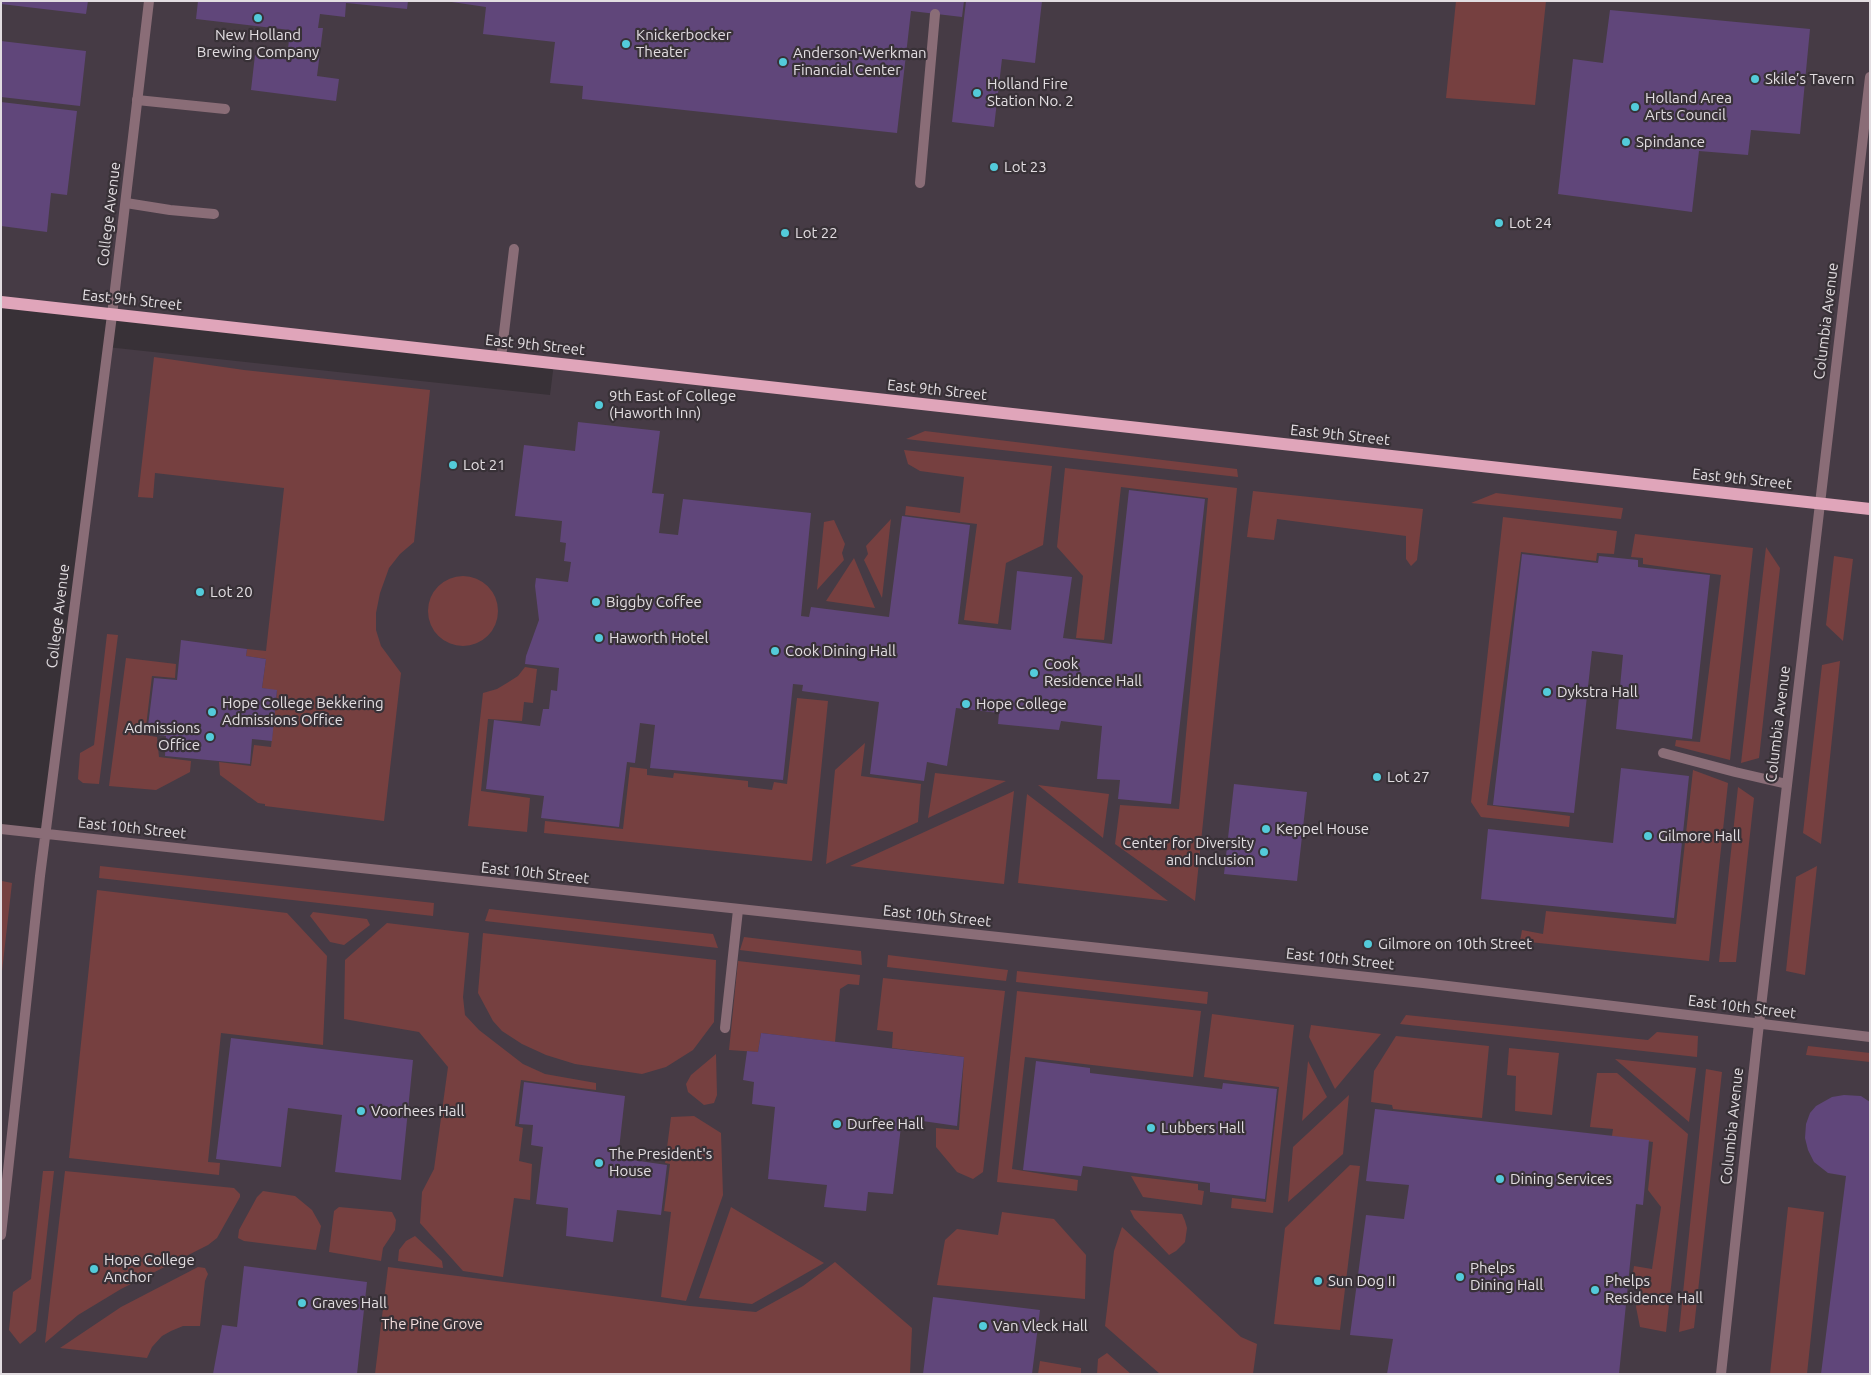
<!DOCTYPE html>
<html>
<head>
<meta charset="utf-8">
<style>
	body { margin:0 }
	#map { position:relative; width:1871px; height:1375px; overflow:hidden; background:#383137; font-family:Ubuntu,sans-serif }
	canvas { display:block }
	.frame { position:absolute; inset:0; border:2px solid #e2dde1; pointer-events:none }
</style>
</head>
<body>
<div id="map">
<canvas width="1871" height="1375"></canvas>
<div class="frame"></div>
</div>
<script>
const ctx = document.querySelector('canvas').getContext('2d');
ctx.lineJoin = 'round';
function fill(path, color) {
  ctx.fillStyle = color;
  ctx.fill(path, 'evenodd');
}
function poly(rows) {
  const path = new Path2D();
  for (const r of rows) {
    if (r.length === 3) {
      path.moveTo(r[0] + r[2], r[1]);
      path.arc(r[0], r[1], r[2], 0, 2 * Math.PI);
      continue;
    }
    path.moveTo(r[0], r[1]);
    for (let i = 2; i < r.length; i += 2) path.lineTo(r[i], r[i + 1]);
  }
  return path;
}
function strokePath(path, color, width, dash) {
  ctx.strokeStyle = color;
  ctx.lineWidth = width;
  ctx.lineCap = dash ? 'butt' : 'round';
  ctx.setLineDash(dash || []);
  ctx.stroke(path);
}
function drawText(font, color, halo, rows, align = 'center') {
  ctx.font = font + ' Ubuntu,sans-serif';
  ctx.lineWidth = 4.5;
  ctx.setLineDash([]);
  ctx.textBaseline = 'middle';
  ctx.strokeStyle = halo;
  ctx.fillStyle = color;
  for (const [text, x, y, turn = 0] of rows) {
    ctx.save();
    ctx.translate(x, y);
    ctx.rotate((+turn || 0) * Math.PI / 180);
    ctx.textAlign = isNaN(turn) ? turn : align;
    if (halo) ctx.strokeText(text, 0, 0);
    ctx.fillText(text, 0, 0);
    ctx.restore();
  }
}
fill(poly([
	[1,1,1870,1,1870,1374,1,1374,1,829,45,834,107,347,550,395,554,363,1,301]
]), '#463b45');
fill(poly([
	[1456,1,1546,1,1535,105,1446,98],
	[154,357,244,370,430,390,414,542,400,554,389,568,380,593,376,613,376,630,381,646,401,673,384,821,265,806,265,804,258,803,220,775,219,762,251,766,254,745,271,747,277,691,262,688,266,659,246,656,247,649,266,651,284,488,155,473,153,498,138,497],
	[925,431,1237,469,1238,477,906,439],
	[904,450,1052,466,1043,545,1006,563,998,624,964,620,977,524,905,515,906,506,960,513,964,477,920,471,908,464],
	[1065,468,1237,488,1195,901,1115,844,1120,805,1179,809,1208,498,1121,487,1104,640,1076,638,1083,576,1057,547],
	[1253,491,1423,509,1417,560,1411,566,1406,559,1406,536,1277,519,1274,540,1247,537],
	[1496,493,1623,508,1621,519,1471,503],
	[1503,517,1617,531,1614,554,1597,553,1596,561,1521,552,1487,805,1570,816,1569,827,1481,817,1471,802],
	[891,519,882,598,864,560,868,554,866,546],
	[834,520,845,544,842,553,844,560,817,590,824,522],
	[1635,534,1753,548,1730,760,1675,746,1676,740,1700,742,1721,575,1643,564,1643,558,1631,557],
	[1766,547,1780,568,1759,758,1741,763],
	[1834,556,1853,559,1843,641,1826,625],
	[854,558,875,608,826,601],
	[463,611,35],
	[107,634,118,635,99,784,83,783,78,779,80,753,94,745],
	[126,658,176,664,175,678,152,676,145,735,157,737,159,757,191,761,190,772,156,790,109,786],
	[1840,661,1821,844,1803,833,1822,665],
	[525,667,537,669,533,703,524,702,522,721,488,719,481,791,530,798,527,832,468,826,483,693,497,689,507,683,518,676],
	[797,698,828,701,812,861,544,833,545,821,623,829,630,767,647,769,647,775,673,778,674,773,748,781,748,787,772,790,774,782,787,784],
	[865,743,861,776,921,784,918,822,826,864,835,770],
	[1693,770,1728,783,1709,961,1520,941,1522,930,1543,934,1546,911,1676,924],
	[935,773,1006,781,928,818],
	[1038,785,1109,794,1103,838],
	[1738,787,1754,798,1736,962,1719,962],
	[1014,791,1004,884,850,866],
	[1027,794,1168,901,1018,883],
	[100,866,434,903,433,916,99,878],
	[1817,866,1805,975,1786,971,1796,877],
	[2,881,12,883,1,980,1,892],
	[97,890,287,913,327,956,323,1045,221,1033,208,1162,220,1163,219,1175,69,1158],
	[489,909,713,934,718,948,485,921],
	[313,912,367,919,370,925,344,945,330,942,310,916],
	[387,923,469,933,463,997,465,1015,479,1030,523,1064,545,1074,596,1083,596,1090,521,1080,515,1126,523,1128,519,1161,532,1164,530,1200,514,1198,503,1277,463,1271,420,1223,422,1192,434,1169,448,1067,419,1032,344,1019,345,960],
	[483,933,716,960,714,1022,693,1050,666,1067,642,1074,575,1064,546,1055,522,1044,502,1031,493,1021,478,993],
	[744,937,861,951,862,965,740,950],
	[888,955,1008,970,1006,981,887,967],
	[738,961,860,975,859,985,848,984,840,989,835,1042,761,1033,758,1052,729,1050],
	[1017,971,1208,992,1207,1004,1016,982],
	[883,978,1005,991,983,1172,973,1179,957,1172,936,1147,936,1128,959,1130,964,1057,892,1048,893,1032,877,1030],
	[1017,991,1201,1011,1193,1077,1025,1057,1012,1169,1078,1180,1077,1191,997,1182],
	[1212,1014,1294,1025,1273,1213,1231,1208,1232,1198,1266,1202,1279,1087,1204,1077],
	[1406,1015,1648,1040,1657,1032,1698,1036,1697,1057,1400,1024],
	[1311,1025,1381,1034,1335,1089,1309,1037],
	[1396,1036,1489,1046,1482,1118,1393,1109,1392,1105,1371,1102,1374,1071],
	[1808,1046,1870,1053,1870,1062,1806,1055],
	[1509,1048,1559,1053,1552,1115,1515,1111,1516,1076,1507,1075],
	[716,1054,717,1095,714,1103,704,1105,688,1092,686,1084,691,1075],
	[1615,1059,1696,1068,1689,1122],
	[1308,1061,1327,1097,1302,1121],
	[1706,1069,1722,1072,1694,1328,1679,1332],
	[1597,1073,1617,1073,1688,1134,1666,1332,1640,1327,1636,1307,1639,1290,1631,1287,1634,1266,1652,1269,1661,1207,1648,1190,1653,1142,1612,1136,1613,1129,1590,1127],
	[1349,1095,1343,1154,1288,1202,1293,1147],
	[694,1116,721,1133,723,1195,686,1301,661,1297,671,1212,664,1211,670,1164,665,1163,671,1117],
	[1350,1165,1360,1166,1340,1330,1274,1324,1285,1228],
	[43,1171,54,1171,36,1331,20,1344,9,1330,13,1292,31,1279],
	[65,1171,234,1188,240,1194,240,1197,217,1238,208,1245,121,1289,78,1315,45,1343],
	[1131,1176,1198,1184,1198,1190,1204,1191,1202,1205,1143,1197],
	[263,1191,295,1196,312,1210,321,1226,316,1250,244,1241,238,1238,239,1230,257,1197],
	[339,1207,392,1212,396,1220,395,1230,383,1248,381,1261,329,1252,334,1211],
	[731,1207,824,1263,752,1304,699,1298],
	[1788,1207,1824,1212,1807,1374,1770,1374],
	[1130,1210,1182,1214,1185,1221,1187,1228,1185,1242,1176,1251,1169,1255,1134,1218],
	[1002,1212,1054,1219,1086,1255,1085,1299,937,1285,945,1240,957,1229,998,1235],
	[1122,1227,1241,1337,1257,1344,1253,1374,1160,1374,1105,1326,1114,1251],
	[415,1236,442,1261,443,1268,398,1261,399,1250,406,1241],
	[835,1262,912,1328,910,1374,375,1374,388,1267,690,1306,756,1312,803,1286],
	[198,1267,205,1268,208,1274,205,1281,200,1326,183,1326,171,1331,162,1336,152,1347,147,1358,60,1348,121,1307],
	[1107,1353,1131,1374,1097,1374,1098,1359],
	[1040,1361,1081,1368,1081,1374,1038,1374]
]), '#764040');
fill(poly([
	[1,1,88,1,86,14,1,4],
	[198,1,408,1,407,9,346,3,345,17,320,14,318,28,323,28,317,76,339,79,336,101,251,90,255,55,287,59,290,30,196,19],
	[445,1,964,1,962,17,911,11,897,133,582,99,583,86,550,83,555,42,483,34,486,7],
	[966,1,1042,1,1035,63,1002,59,994,127,952,122],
	[1610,10,1810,29,1800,134,1751,130,1748,155,1699,151,1692,212,1558,194,1573,59,1603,63],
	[1,41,86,51,80,106,1,97],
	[1,102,77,111,67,195,51,193,47,232,1,226],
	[578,422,660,431,652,493,664,494,659,533,678,535,683,499,811,513,801,616,809,617,811,607,889,617,902,516,970,525,958,624,1011,630,1017,571,1072,577,1063,638,1112,644,1129,490,1205,499,1171,804,1118,799,1120,780,1097,779,1102,726,1061,721,1059,730,998,724,999,713,956,708,947,766,927,762,924,781,870,774,879,702,802,691,803,685,793,684,783,780,650,768,655,725,640,723,635,763,627,762,619,827,541,818,544,796,486,789,494,720,540,726,543,709,549,709,551,690,557,691,559,668,525,664,526,656,539,620,535,586,536,578,568,582,571,562,564,561,566,543,560,542,562,521,515,516,524,445,575,451],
	[1522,554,1598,563,1599,556,1638,560,1638,567,1710,575,1692,739,1616,729,1623,655,1592,651,1574,813,1493,805],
	[181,640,247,649,246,656,266,659,262,688,277,690,272,741,252,739,250,764,165,756,166,736,147,734,154,678,177,680],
	[1621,768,1689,776,1674,918,1481,899,1488,829,1613,843],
	[1234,784,1307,792,1297,881,1224,874],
	[761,1033,964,1057,957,1126,902,1118,893,1194,868,1192,866,1211,824,1207,827,1185,768,1179,775,1107,752,1104,754,1082,743,1080,747,1051,758,1052],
	[231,1038,413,1060,401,1180,335,1172,342,1115,288,1108,281,1167,216,1159],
	[1036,1061,1090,1068,1090,1073,1222,1089,1223,1083,1277,1089,1265,1199,1210,1192,1210,1183,1083,1166,1081,1176,1023,1170],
	[524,1082,625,1096,618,1158,667,1165,661,1215,617,1210,613,1242,566,1236,568,1208,536,1204,543,1147,531,1145,533,1125,519,1124],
	[1844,1095,1861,1096,1870,1102,1870,1374,1821,1374,1846,1176,1828,1173,1814,1162,1808,1150,1805,1138,1806,1124,1810,1113,1816,1106,1832,1097],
	[1375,1109,1649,1140,1643,1205,1636,1204,1619,1374,1387,1374,1393,1339,1350,1335,1366,1215,1404,1219,1409,1185,1366,1181],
	[244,1266,367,1282,357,1374,213,1374,222,1325,237,1327],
	[933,1297,1040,1310,1032,1374,923,1374]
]), '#60467a');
strokePath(poly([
	[137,100,225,109],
	[920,183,935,14],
	[126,203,170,210,214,214],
	[501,358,514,249],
	[1663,753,1735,772,1787,784],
	[725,1028,738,910]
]), '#8a6d77', 10);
strokePath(poly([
	[1,829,1423,983,1870,1037],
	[1,1235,40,876,112,315,149,1],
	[1721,1374,1757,1041,1870,77]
]), '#8a6d77', 10);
strokePath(poly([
	[1,302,1870,509]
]), '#e0a5ba', 12);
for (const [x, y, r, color] of [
	[258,18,5,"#53cbda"],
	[626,44,5,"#53cbda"],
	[783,62,5,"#53cbda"],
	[1755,79,5,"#53cbda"],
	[977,93,5,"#53cbda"],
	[1635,107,5,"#53cbda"],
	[1626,142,5,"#53cbda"],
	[994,167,5,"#53cbda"],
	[1499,223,5,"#53cbda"],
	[785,233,5,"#53cbda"],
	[599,405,5,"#53cbda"],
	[453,465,5,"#53cbda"],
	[200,592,5,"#53cbda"],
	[596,602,5,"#53cbda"],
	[599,638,5,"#53cbda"],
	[775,651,5,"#53cbda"],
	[1034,673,5,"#53cbda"],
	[1547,692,5,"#53cbda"],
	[966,704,5,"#53cbda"],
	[212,712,5,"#53cbda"],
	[210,737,5,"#53cbda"],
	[1377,777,5,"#53cbda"],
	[1266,829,5,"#53cbda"],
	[1648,836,5,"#53cbda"],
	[1264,852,5,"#53cbda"],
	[1368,944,5,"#53cbda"],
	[361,1111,5,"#53cbda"],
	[837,1124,5,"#53cbda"],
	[1151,1128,5,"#53cbda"],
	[599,1163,5,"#53cbda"],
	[1500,1179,5,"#53cbda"],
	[94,1269,5,"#53cbda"],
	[1460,1277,5,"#53cbda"],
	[1318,1281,5,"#53cbda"],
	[1595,1290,5,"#53cbda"],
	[302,1303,5,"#53cbda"],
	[983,1326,5,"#53cbda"]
]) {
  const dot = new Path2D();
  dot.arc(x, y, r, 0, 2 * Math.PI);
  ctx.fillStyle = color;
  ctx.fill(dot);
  strokePath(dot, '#383137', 2);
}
drawText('15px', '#e2dde1', '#383137', [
	["New Holland",258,35,"center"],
	["Brewing Company",258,52,"center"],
	["Knickerbocker",636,35],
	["Theater",636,52],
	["Anderson-Werkman",793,53],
	["Financial Center",793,70],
	["Skile’s Tavern",1765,79],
	["Holland Fire",987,84],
	["Station No. 2",987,101],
	["Holland Area",1645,98],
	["Arts Council",1645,115],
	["Spindance",1636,142],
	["Lot 23",1004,167],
	["Lot 24",1509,223],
	["Lot 22",795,233],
	["9th East of College",609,396],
	["(Haworth Inn)",609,413],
	["Lot 21",463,465],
	["Lot 20",210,592],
	["Biggby Coffee",606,602],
	["Haworth Hotel",609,638],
	["Cook Dining Hall",785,651],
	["Cook",1044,664],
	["Residence Hall",1044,681],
	["Dykstra Hall",1557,692],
	["Hope College Bekkering",222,703],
	["Admissions Office",222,720],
	["Hope College",976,704],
	["Admissions",200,728,"right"],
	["Office",200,745,"right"],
	["Lot 27",1387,777],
	["Keppel House",1276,829],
	["Gilmore Hall",1658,836],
	["Center for Diversity",1254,843,"right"],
	["and Inclusion",1254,860,"right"],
	["Gilmore on 10th Street",1378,944],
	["Voorhees Hall",371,1111],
	["Durfee Hall",847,1124],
	["Lubbers Hall",1161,1128],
	["The President's",609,1154],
	["House",609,1171],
	["Dining Services",1510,1179],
	["Hope College",104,1260],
	["Anchor",104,1277],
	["Phelps",1470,1268],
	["Dining Hall",1470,1285],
	["Sun Dog II",1328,1281],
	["Phelps",1605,1281],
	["Residence Hall",1605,1298],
	["Graves Hall",312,1303],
	["Van Vleck Hall",993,1326]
], 'left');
drawText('15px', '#e2dde1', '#383137', [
	["College Avenue",109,214,-83],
	["East 9th Street",132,300,6],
	["Columbia Avenue",1826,321,-83],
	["East 9th Street",535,345,6],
	["East 9th Street",937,390,6],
	["East 9th Street",1340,435,6],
	["East 9th Street",1742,479,6],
	["College Avenue",58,616,-83],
	["Columbia Avenue",1778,724,-83],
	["East 10th Street",132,828,6],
	["East 10th Street",535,873,6],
	["East 10th Street",937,916,6],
	["East 10th Street",1340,959,6],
	["East 10th Street",1742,1007,7],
	["Columbia Avenue",1732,1126,-84]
]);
drawText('15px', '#f2dddc', '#383137', [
	["The Pine Grove",432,1324]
]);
</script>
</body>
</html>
